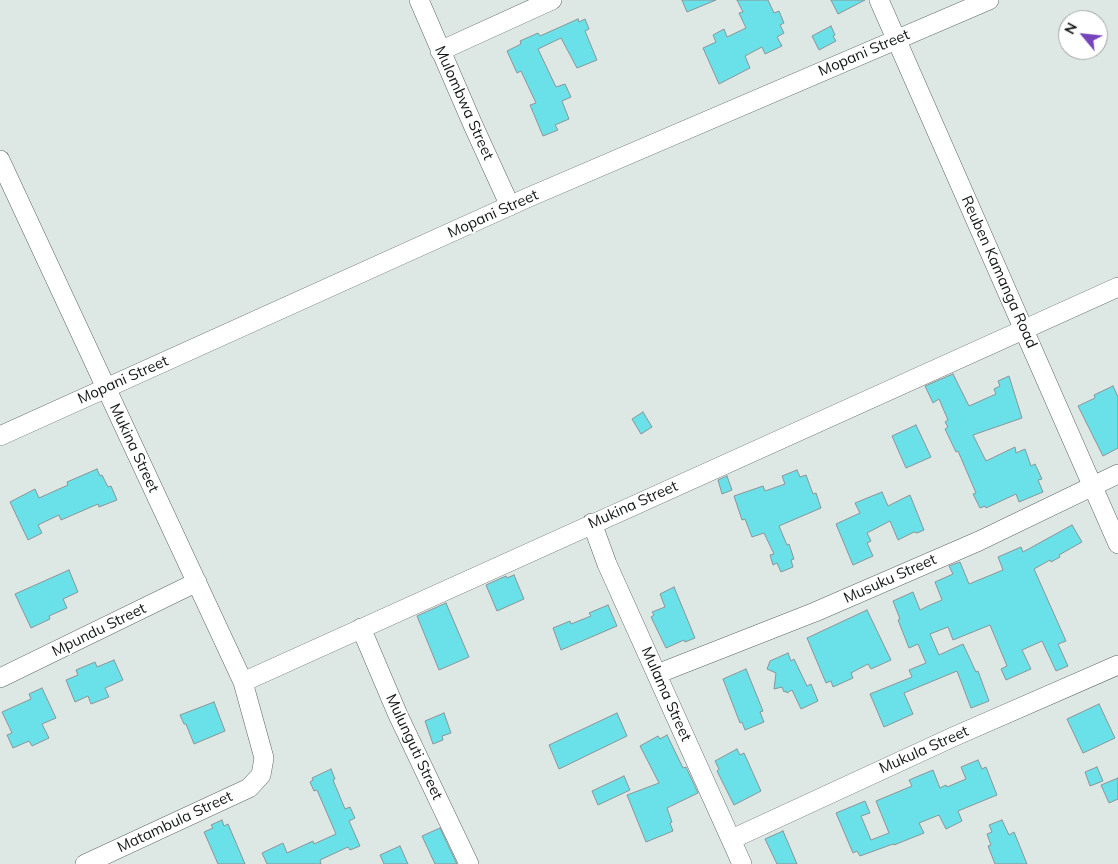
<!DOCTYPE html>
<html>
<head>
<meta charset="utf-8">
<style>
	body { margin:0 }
	#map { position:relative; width:1118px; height:864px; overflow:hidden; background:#dde8e5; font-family:Mulish,sans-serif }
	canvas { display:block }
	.north { position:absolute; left:1058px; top:10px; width:50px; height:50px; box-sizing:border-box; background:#fff; border:1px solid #a1a3a3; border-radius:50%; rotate:298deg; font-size:14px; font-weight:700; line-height:20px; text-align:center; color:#151918 }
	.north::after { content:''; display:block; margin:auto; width:18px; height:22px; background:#7644bb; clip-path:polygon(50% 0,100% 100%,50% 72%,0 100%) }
</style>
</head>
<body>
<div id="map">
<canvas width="1118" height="864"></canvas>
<div class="north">N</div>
</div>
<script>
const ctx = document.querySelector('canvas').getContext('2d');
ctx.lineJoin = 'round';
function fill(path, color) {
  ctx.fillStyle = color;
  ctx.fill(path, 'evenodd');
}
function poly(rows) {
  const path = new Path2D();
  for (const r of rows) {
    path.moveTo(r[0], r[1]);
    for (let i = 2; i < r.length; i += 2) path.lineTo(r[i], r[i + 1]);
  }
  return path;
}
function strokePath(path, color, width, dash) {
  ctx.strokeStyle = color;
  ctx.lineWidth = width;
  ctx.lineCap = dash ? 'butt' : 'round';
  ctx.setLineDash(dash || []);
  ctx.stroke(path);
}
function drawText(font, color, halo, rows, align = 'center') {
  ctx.font = font + ' Mulish,sans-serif';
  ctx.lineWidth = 4;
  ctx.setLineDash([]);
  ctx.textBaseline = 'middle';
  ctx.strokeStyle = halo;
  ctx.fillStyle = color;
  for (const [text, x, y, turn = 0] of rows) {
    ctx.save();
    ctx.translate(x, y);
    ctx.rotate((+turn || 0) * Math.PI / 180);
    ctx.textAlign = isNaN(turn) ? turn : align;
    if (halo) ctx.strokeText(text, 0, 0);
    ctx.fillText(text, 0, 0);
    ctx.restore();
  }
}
const building = poly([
	[682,0,716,0,687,12,682,0],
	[737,0,768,0,774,13,779,11,784,23,780,25,784,33,777,37,782,46,765,54,762,47,745,56,750,68,719,84,703,48,716,42,713,35,724,29,727,37,746,28,739,13,743,12,737,0],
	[831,0,865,0,838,14,831,0],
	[578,19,579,22,585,19,589,29,585,31,597,60,577,68,561,38,538,49,556,87,565,84,571,97,562,101,569,119,555,125,558,130,543,136,530,105,536,103,521,71,517,73,507,51,521,44,520,41,538,33,540,36,578,19],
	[831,26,835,35,833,36,836,41,819,50,812,36,831,26],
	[953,374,969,406,996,394,994,389,1000,386,998,381,1009,376,1022,418,973,435,986,461,1015,447,1016,453,1025,449,1031,466,1035,464,1042,479,1038,480,1043,492,1019,502,1016,494,986,508,985,506,980,508,973,494,976,493,958,451,956,452,945,429,948,427,945,422,948,420,939,399,933,403,925,386,953,374],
	[1113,386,1118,397,1118,448,1103,456,1078,406,1095,398,1094,395,1113,386],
	[643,412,652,427,641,434,632,419,643,412],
	[916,425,931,457,906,468,892,436,916,425],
	[97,469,100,476,102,475,108,487,111,486,117,500,99,507,98,504,61,520,59,515,38,525,42,533,28,540,10,502,35,489,39,498,68,485,67,482,97,469],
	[797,470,800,477,806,475,813,494,816,493,821,508,779,526,787,545,789,544,794,559,791,560,793,567,781,572,777,563,773,565,770,555,774,554,764,533,752,537,745,519,742,520,734,496,763,486,765,491,785,484,782,476,797,470],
	[727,476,732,490,722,494,718,480,727,476],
	[882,492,888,506,910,495,924,530,917,533,914,532,898,540,890,521,867,533,871,541,867,543,873,556,853,565,836,524,860,513,855,503,882,492],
	[1072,525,1082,542,1059,555,1060,557,1051,562,1050,560,1034,569,1066,641,1058,644,1068,666,1056,671,1042,641,1022,650,1031,669,1006,680,1001,669,1007,666,990,625,953,640,948,627,930,634,939,655,963,644,976,672,978,671,989,701,971,708,957,671,904,693,913,714,884,727,870,694,912,677,909,670,926,663,918,644,909,648,898,620,900,619,893,601,913,592,920,610,930,605,942,600,935,582,953,574,949,566,960,562,969,584,1003,570,998,557,1021,547,1023,552,1072,525],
	[69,570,78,592,63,599,67,608,49,616,50,619,31,628,15,594,69,570],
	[514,575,524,599,497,611,486,585,506,576,507,578,514,575],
	[674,587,695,638,685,642,684,640,666,648,651,617,654,615,652,612,665,607,660,594,674,587],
	[446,603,469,657,439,670,417,616,446,603],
	[608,605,617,626,561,650,553,628,570,621,571,624,591,616,589,613,608,605],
	[867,610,891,660,871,669,868,664,851,673,853,678,833,687,831,681,826,683,807,638,867,610],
	[788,653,791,661,794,659,807,686,811,684,818,701,801,709,792,690,787,693,786,691,784,692,782,687,774,689,776,673,767,669,770,661,788,653],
	[114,660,123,680,105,688,109,697,91,704,88,696,75,702,66,680,78,675,76,670,95,662,97,667,114,660],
	[746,669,763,711,760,712,764,722,745,730,742,722,740,723,723,679,746,669],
	[42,688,56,718,42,724,49,738,32,746,29,741,13,748,7,735,12,733,2,712,31,699,29,694,42,688],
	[214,702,225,731,194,744,186,724,184,724,180,715,214,702],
	[1099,704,1115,738,1083,753,1067,719,1099,704],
	[444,713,451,733,442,736,443,740,433,744,425,721,444,713],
	[617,713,627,736,559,769,549,745,617,713],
	[667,735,683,768,686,767,698,793,667,808,672,822,670,823,673,831,646,842,627,795,659,783,640,746,658,736,660,739,667,735],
	[737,749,740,755,744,753,761,791,734,805,717,771,719,769,715,761,737,749],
	[978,760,982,769,986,767,997,795,958,811,962,821,946,829,939,815,919,823,924,833,894,845,893,844,860,856,857,851,853,853,836,813,865,801,870,813,861,816,871,840,889,833,876,801,912,786,909,780,933,770,940,788,946,785,947,787,966,779,961,767,978,760],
	[1097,767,1103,781,1090,786,1085,772,1097,767],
	[331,769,335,779,333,780,345,809,350,807,355,818,349,821,360,846,350,850,348,847,320,860,321,864,267,864,262,853,283,843,287,853,313,841,314,844,336,834,317,790,314,791,310,782,313,780,312,778,331,769],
	[624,776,630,790,598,805,592,791,624,776],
	[1118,778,1118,799,1109,803,1101,785,1118,778],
	[222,820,224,826,228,824,245,864,218,864,204,832,213,828,211,825,222,820],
	[1002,820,1009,835,1014,832,1027,864,995,864,988,846,991,845,987,834,992,832,989,825,1002,820],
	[440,828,457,864,435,864,422,836,440,828],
	[783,831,797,864,777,864,765,839,783,831],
	[400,846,408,864,384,864,380,855,400,846]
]);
fill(building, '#6ae0e8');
strokePath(building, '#8a9596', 1);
const minor = poly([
	[419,0,473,125,510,206],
	[879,0,1118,544],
	[440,51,552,0],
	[0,160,243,682,264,758,261,775,249,788,85,864],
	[0,436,527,198,989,0],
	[592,523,607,564,742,864],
	[361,628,398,715,469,864],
	[657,674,815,612,979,541,1118,474],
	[0,678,197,582],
	[243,682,1118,287],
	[732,839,953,737,1118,665]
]);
strokePath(minor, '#5d6664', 20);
strokePath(minor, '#fff', 19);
drawText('15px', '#151918', '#fff', [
	["Mopani Street",864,53,-23],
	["Mulombwa Street",464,103,66],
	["Mopani Street",493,214,-24],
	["Reuben Kamanga Road",999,272,66],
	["Mopani Street",123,380,-24],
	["Mukina Street",134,448,65],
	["Mukina Street",633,505,-24],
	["Musuku Street",890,579,-24],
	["Mpundu Street",99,630,-26],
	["Mulama Street",666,694,66],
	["Mulunguti Street",414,747,65],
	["Mukula Street",924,750,-24],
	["Matambula Street",175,822,-25]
]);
</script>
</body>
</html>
